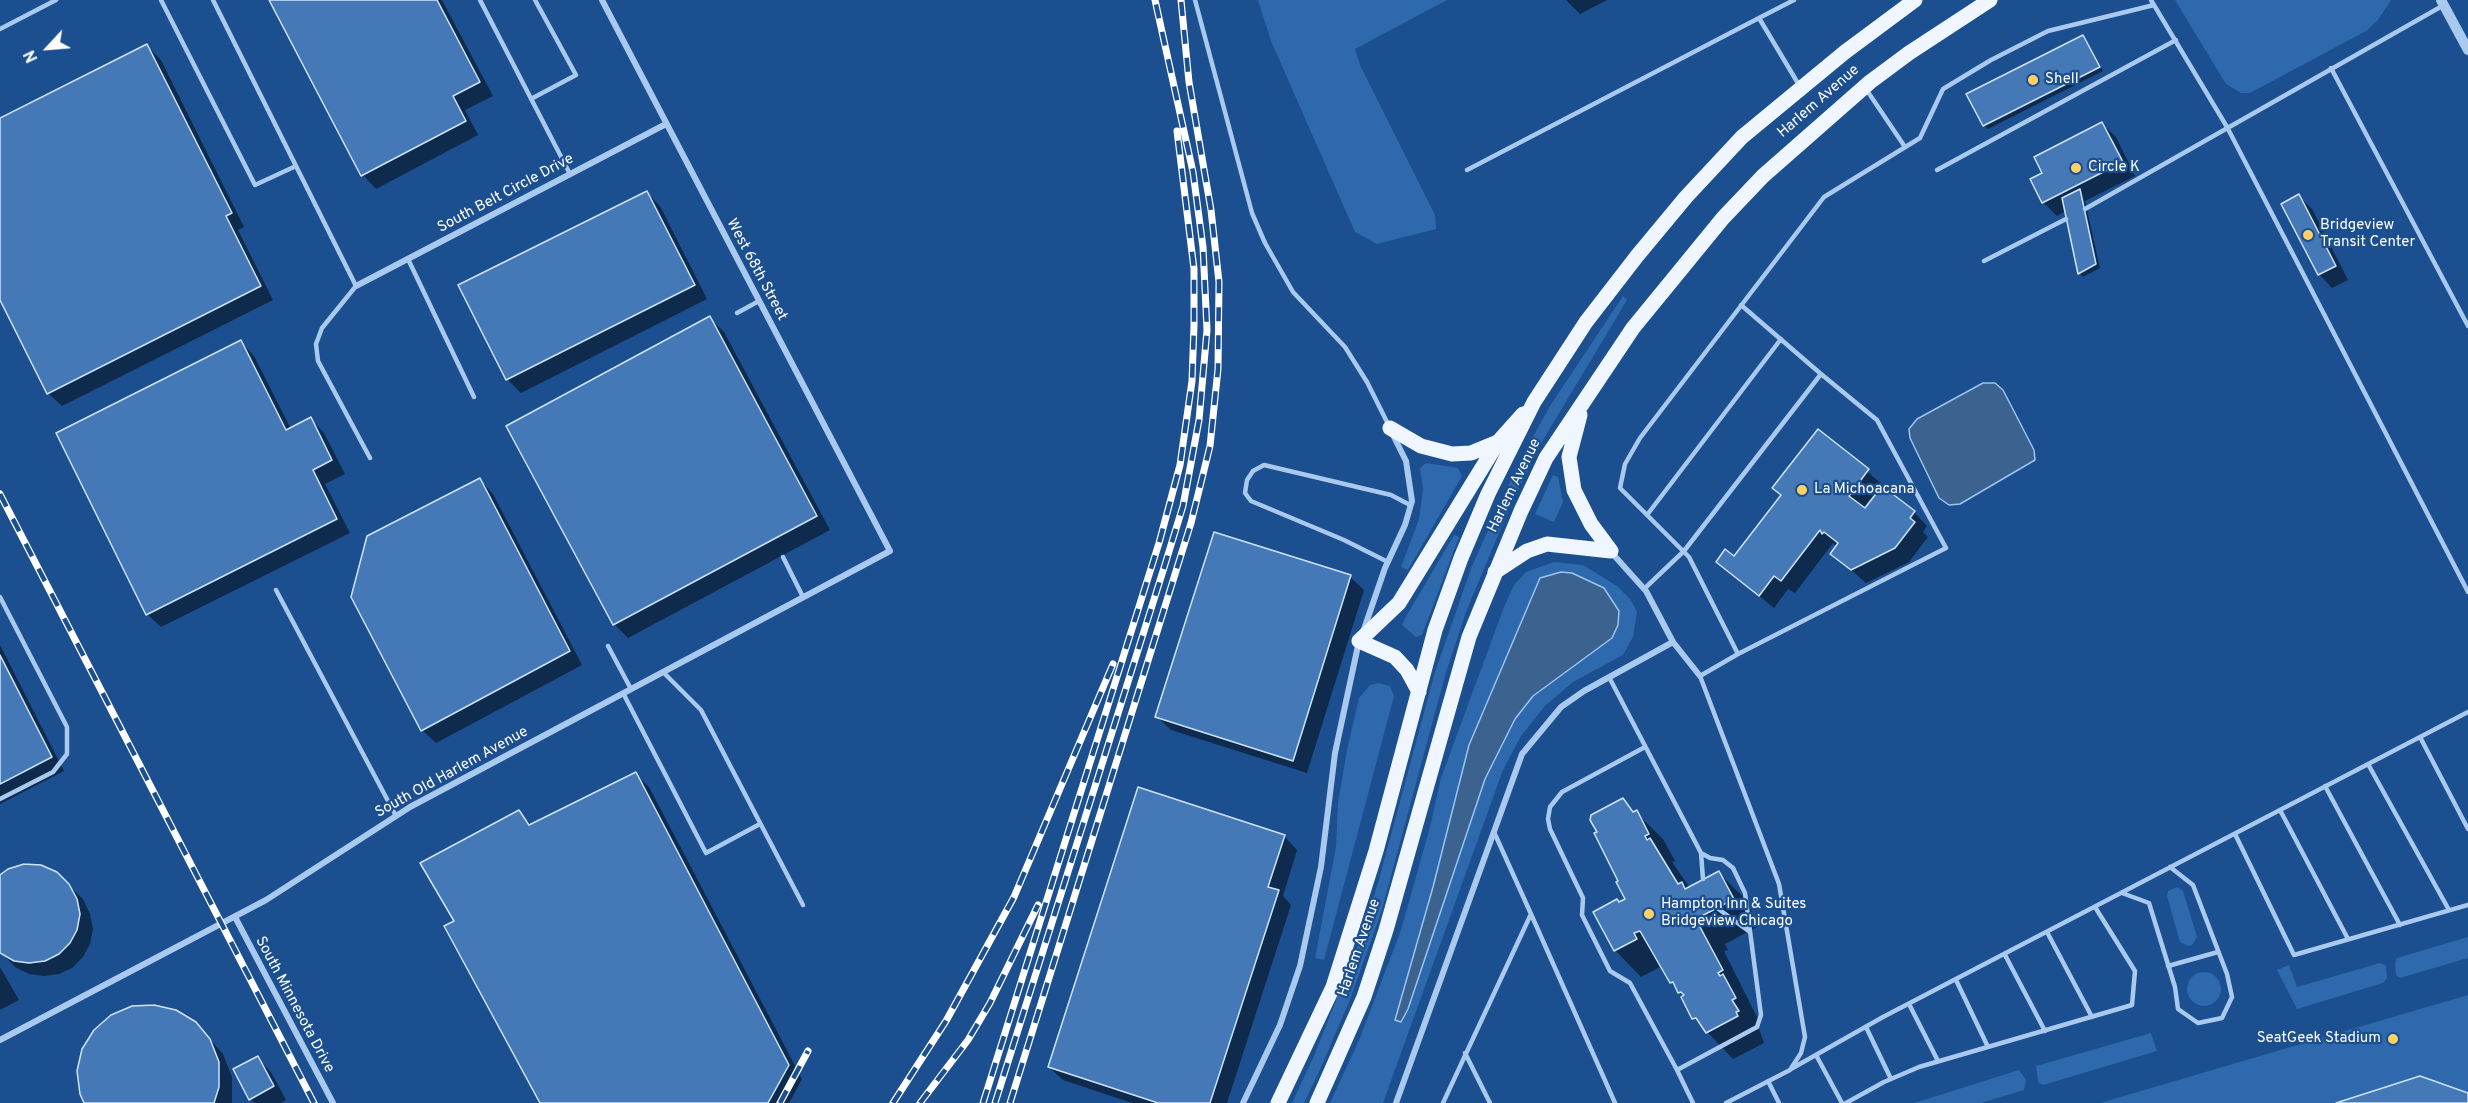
<!DOCTYPE html>
<html>
<head>
<meta charset="utf-8">
<style>
	body { margin:0 }
	#map { position:relative; width:2468px; height:1103px; overflow:hidden; background:#1b4f8f; font-family:Overpass,sans-serif }
	canvas { display:block }
	.north { position:absolute; left:18px; top:18px; width:60px; height:60px; -webkit-text-stroke:4px #1b4f8f; paint-order:stroke; rotate:244deg; font-size:16px; font-weight:700; line-height:24px; text-align:center; color:#fff }
	.north::after { content:''; display:block; margin:auto; width:21px; height:27px; background:#fff; clip-path:polygon(50% 0,100% 100%,50% 72%,0 100%) }
</style>
</head>
<body>
<div id="map">
<canvas width="2468" height="1103"></canvas>
<div class="north">N</div>
</div>
<script>
const ctx = document.querySelector('canvas').getContext('2d');
ctx.lineJoin = 'round';
function fill(path, color) {
  ctx.fillStyle = color;
  ctx.fill(path, 'evenodd');
}
function poly(rows) {
  const path = new Path2D();
  for (const r of rows) {
    if (r.length === 3) {
      path.moveTo(r[0] + r[2], r[1]);
      path.arc(r[0], r[1], r[2], 0, 2 * Math.PI);
      continue;
    }
    path.moveTo(r[0], r[1]);
    for (let i = 2; i < r.length; i += 2) path.lineTo(r[i], r[i + 1]);
  }
  return path;
}
function strokePath(path, color, width, dash) {
  ctx.strokeStyle = color;
  ctx.lineWidth = width;
  ctx.lineCap = dash ? 'butt' : 'round';
  ctx.setLineDash(dash || []);
  ctx.stroke(path);
}
function drawText(font, color, halo, rows, align = 'center') {
  ctx.font = font + ' Overpass,sans-serif';
  ctx.lineWidth = 4.5;
  ctx.setLineDash([]);
  ctx.textBaseline = 'middle';
  ctx.strokeStyle = halo;
  ctx.fillStyle = color;
  for (const [text, x, y, turn = 0] of rows) {
    ctx.save();
    ctx.translate(x, y);
    ctx.rotate((+turn || 0) * Math.PI / 180);
    ctx.textAlign = isNaN(turn) ? turn : align;
    if (halo) ctx.strokeText(text, 0, 0);
    ctx.fillText(text, 0, 0);
    ctx.restore();
  }
}
fill(poly([
	[1258,0,1447,0,1355,49,1360,65,1435,215,1436,229,1377,244,1355,232,1271,41],
	[2175,0,2391,0,2378,20,2366,31,2250,93,2241,93,2226,84],
	[1623,296,1627,300,1543,440,1511,504,1466,612,1446,672,1381,913,1349,1002,1318,1074,1304,1103,1292,1103,1314,1056,1358,945,1378,883,1435,672,1472,566,1519,462,1550,406],
	[1426,463,1458,468,1462,476,1408,570,1401,567,1419,519,1423,489,1420,468],
	[1553,475,1558,477,1563,502,1554,522,1535,514],
	[1454,535,1459,537,1422,635,1416,637,1402,625,1404,620],
	[1554,562,1583,565,1617,586,1631,600,1637,612,1633,637,1623,655,1573,682,1545,706,1521,736,1503,770,1383,1103,1330,1103,1360,1038,1401,930,1430,827,1441,778,1504,607,1514,585,1526,572],
	[1561,572,1572,573,1604,588,1619,611,1618,625,1533,696,1515,719,1485,779,1401,1022,1395,1019,1433,887,1469,745,1540,578],
	[1379,683,1390,686,1394,696,1324,960,1315,958,1336,847,1338,803,1347,750,1359,698,1370,685],
	[2177,887,2183,891,2197,937,2192,945,2188,946,2180,942,2167,896,2168,891],
	[2468,937,2468,958,2400,978,2396,975,2395,963,2397,958],
	[2380,963,2386,966,2387,978,2383,983,2297,1009,2277,970,2289,965,2297,987],
	[2204,989,17],
	[2468,995,2468,1103,2100,1103],
	[2151,1033,2157,1051,2043,1085,2038,1082,2036,1066],
	[2019,1070,2026,1080,2024,1090,1981,1103,1914,1103]
]), '#2e69ad');
const water = poly([
	[1983,383,1995,383,2003,390,2034,450,2035,460,1960,504,1949,505,1939,498,1910,438,1909,429,1917,419,1983,383],
	[1561,572,1572,573,1604,588,1619,611,1618,625,1612,638,1533,696,1515,719,1485,779,1408,1009,1401,1022,1395,1020,1433,887,1469,745,1540,578,1561,572]
]);
fill(water, '#3c6290');
strokePath(water, '#9cc4f0', 1.5);
fill(poly([
	[270,0,442,0,493,96,465,110,478,135,376,189,363,175],
	[1566,0,1607,0,1580,14],
	[2083,36,2103,71,1988,129,1984,125],
	[147,46,161,60,244,227,238,230,273,300,62,406,48,393,0,297,0,120],
	[2102,124,2116,137,2135,176,2085,201,2100,268,2083,277,2079,273,2066,211,2057,216,2043,202,2032,180,2044,174],
	[2109,138,2112,138,2127,168,2125,170],
	[646,192,660,206,707,299,521,393,507,379,460,286],
	[2299,196,2312,209,2348,280,2332,288,2319,274],
	[710,318,724,332,830,530,628,638,614,624,508,426],
	[241,342,254,356,291,429,311,419,324,433,345,474,325,484,350,533,161,627,147,614],
	[1818,431,1882,484,1863,508,1914,512,1927,526,1923,532,1928,537,1909,562,1866,583,1832,553,1837,547,1833,543,1795,593,1788,589,1774,608,1718,562,1734,558,1782,496],
	[480,480,493,494,582,665,436,743,422,730],
	[1350,577,1364,590,1307,773,1171,730,1157,717],
	[0,645,64,771,0,804],
	[635,774,649,787,802,1079,789,1103,542,1103,456,922,518,812,532,825],
	[1623,800,1663,839,1675,861,1672,862,1690,888,1719,873,1745,899,1759,926,1725,944,1728,950,1724,951,1761,1025,1758,1026,1764,1043,1733,1059,1694,1018,1684,997,1662,966,1641,977,1615,950,1619,904,1627,900,1620,881],
	[1284,836,1297,850,1283,896,1291,905,1227,1103,1132,1103,1063,1080,1049,1067],
	[0,877,68,885,83,899,90,914,93,929,90,944,83,957,72,968,59,974,44,976,29,974,15,967,0,951],
	[0,967,19,1000,0,1010],
	[195,1023,223,1054,232,1077,232,1103,85,1103],
	[257,1058,271,1072,286,1100,281,1103,255,1103,250,1099]
]), '#0007');
const building = poly([
	[269,0,437,0,480,82,453,96,466,121,361,176,269,0],
	[2083,35,2100,67,1983,126,1966,94,2083,35],
	[147,44,232,213,226,216,261,286,47,394,0,300,0,118,147,44],
	[2102,122,2123,162,2042,203,2030,179,2042,173,2034,157,2102,122],
	[2080,189,2096,264,2078,274,2062,198,2080,189],
	[647,191,695,285,506,380,458,285,647,191],
	[2299,194,2336,266,2318,275,2281,204,2299,194],
	[710,316,817,516,613,625,506,426,710,316],
	[241,340,286,430,311,417,332,460,313,470,337,519,146,615,56,433,241,340],
	[1818,429,1869,469,1849,496,1865,508,1882,486,1915,511,1910,518,1915,522,1895,548,1851,570,1830,554,1838,543,1824,532,1822,534,1820,530,1781,581,1774,576,1759,596,1716,562,1725,549,1734,556,1781,495,1772,488,1818,429],
	[480,478,570,651,421,731,351,597,367,536,480,478],
	[1214,532,1351,575,1293,761,1155,717,1214,532],
	[0,655,52,757,0,784,0,655],
	[636,772,789,1065,768,1103,540,1103,444,926,454,921,420,863,519,810,529,825,636,772],
	[1138,787,1285,835,1268,887,1279,890,1210,1103,1158,1103,1048,1067,1138,787],
	[1623,798,1633,812,1637,810,1649,834,1645,836,1647,840,1650,838,1678,884,1682,882,1685,889,1719,871,1734,899,1700,917,1703,923,1699,925,1723,970,1718,973,1720,976,1723,974,1736,998,1732,1000,1739,1011,1736,1012,1738,1016,1706,1033,1696,1018,1692,1019,1681,997,1684,995,1681,992,1678,993,1673,982,1670,983,1640,931,1634,933,1637,939,1614,951,1593,912,1617,899,1619,902,1625,899,1616,882,1618,881,1594,833,1597,832,1590,820,1591,815,1623,798],
	[24,864,41,865,57,872,69,884,77,899,80,914,77,930,70,943,59,954,45,961,29,963,14,961,0,953,0,875,8,869,24,864],
	[154,1005,176,1010,196,1022,210,1039,219,1062,219,1087,214,1103,84,1103,80,1094,77,1071,82,1049,94,1030,111,1015,132,1006,154,1005],
	[258,1056,274,1086,249,1100,233,1069,258,1056],
	[2420,1076,2468,1093,2468,1103,2336,1103,2420,1076]
]);
fill(building, '#4478b7');
strokePath(building, '#cfe3fa', 1.5);
strokePath(poly([
	[161,0,255,185,296,166],
	[213,0,356,286,322,328,316,344,318,361,370,458],
	[480,0,570,174],
	[1195,0,1252,213,1265,243,1293,292,1345,347,1367,382,1389,426],
	[1794,0,1759,18,1799,85],
	[2151,0,2227,127,2468,592],
	[0,29,56,0],
	[2331,68,2468,326],
	[1866,89,1905,147],
	[531,99,576,75,535,0],
	[1467,170,1759,18],
	[1937,170,2176,40],
	[2085,209,2444,5],
	[408,259,474,397],
	[1984,261,2066,219],
	[737,313,759,301],
	[1647,515,1781,339],
	[783,557,803,597],
	[1388,562,1344,540,1251,501,1245,493,1247,480,1253,471,1264,465,1391,495,1410,505],
	[1644,589,1684,551,1821,374,1741,305],
	[276,590,396,816],
	[0,597,67,727,67,754,53,772,0,799],
	[608,646,631,689],
	[1738,654,1946,548,1877,420,1821,374],
	[663,672,701,710,803,905],
	[1609,677,1701,853,1710,858,1723,860,1733,868,1745,893,1761,1015,1757,1027,1677,1070,1693,1103],
	[623,693,706,853,760,824],
	[2420,737,2468,829],
	[1645,747,1562,792,1550,807,1548,819,1550,829,1583,898,1582,915,1610,971,1630,983,1677,1070],
	[2368,764,2449,910],
	[2325,786,2400,925],
	[2280,810,2348,939],
	[1494,832,1531,914],
	[2235,834,2294,955,2468,905],
	[1701,853,1703,879],
	[2122,893,2149,903,2175,987,2178,1009,2198,1023,2222,1018,2232,997,2227,974,2193,885,2170,867],
	[1717,908,1750,932],
	[2047,932,2092,1017],
	[2005,955,2045,1031],
	[2168,966,2218,952],
	[1956,980,1988,1047],
	[1909,1004,1938,1061],
	[1866,1027,1891,1079],
	[1465,1053,1490,1103],
	[1816,1055,1842,1103],
	[1791,1069,1883,1017,2468,712],
	[1768,1081,1779,1103],
	[1443,1103,1531,914,1615,1103],
	[1726,1103,1790,1070,1801,1053,1805,1037,1779,884,1700,676,1738,654,1689,557,1620,488,1625,464,1640,438,1824,197,1920,138,1943,89,1991,60,2048,31,2154,5],
	[1846,1103,1884,1082,1919,1067,2132,1005,2135,971,2095,907]
]), '#a9c9ee', 4.5);
strokePath(poly([
	[356,286,666,124],
	[1611,552,1646,591,1673,642,1700,676],
	[1363,632,1385,568,1405,525,1412,501,1406,461,1392,433],
	[235,917,333,1103],
	[0,1040,266,900,410,807,890,551,602,0],
	[1243,1103,1280,1025,1300,966,1321,867,1335,753,1359,641],
	[1396,1103,1522,754,1561,707,1584,691,1673,642]
]), '#a9c9ee', 6);
strokePath(poly([
	[2441,0,2468,50]
]), '#a9c9ee', 10);
strokePath(poly([
	[1580,415,1569,457,1574,490,1591,524,1611,551],
	[1390,428,1421,446,1452,454,1471,453,1498,442],
	[1495,572,1527,551,1547,544,1611,551],
	[1419,692,1407,670,1395,657,1359,641,1399,603,1498,442,1523,414],
	[1278,1103,1333,987,1376,851,1435,630,1461,558,1488,494,1534,402,1586,322,1637,256,1686,197,1742,137,1845,52,1915,0],
	[1317,1103,1364,997,1386,930,1469,637,1521,511,1546,458,1633,328,1723,218,1763,176,1870,82,1909,53,1990,0]
]), '#f0f6ff', 15);
const rail = poly([
	[0,494,314,1103],
	[780,1103,808,1051],
	[893,1103,946,1021,1014,897,1113,664],
	[920,1103,968,1040,990,1003,1038,905],
	[983,1103,1159,543,1180,465,1192,381,1194,325,1194,269,1177,131],
	[995,1103,1163,571,1183,506,1199,420,1207,330,1203,247,1193,172,1155,0],
	[1010,1103,1191,523,1210,446,1218,369,1219,282,1211,210,1189,82,1181,0]
]);
strokePath(rail, '#fff', 7);
strokePath(rail, '#1b4f8f', 4.5, [14]);
for (const [x, y, r, color] of [
	[2033,80,6,"#ffd166"],
	[2076,168,6,"#ffd166"],
	[2308,235,6,"#ffd166"],
	[1802,490,6,"#ffd166"],
	[1649,914,6,"#ffd166"],
	[2393,1039,6,"#ffd166"]
]) {
  const dot = new Path2D();
  dot.arc(x, y, r, 0, 2 * Math.PI);
  ctx.fillStyle = color;
  ctx.fill(dot);
  strokePath(dot, '#1b4f8f', 2);
}
drawText('15px', '#fff', '#1b4f8f', [
	["Shell",2045,80],
	["Circle K",2088,168],
	["Bridgeview",2320,226],
	["Transit Center",2320,243],
	["La Michoacana",1814,490],
	["Hampton Inn & Suites",1661,905],
	["Bridgeview Chicago",1661,922],
	["SeatGeek Stadium",2381,1039,"right"]
], 'left');
drawText('15px', '#fff', '#1b4f8f', [
	["Harlem Avenue",1819,102,-41],
	["South Belt Circle Drive",506,194,-28],
	["West 68th Street",756,270,62],
	["Harlem Avenue",1515,486,-64],
	["South Old Harlem Avenue",452,773,-29],
	["Harlem Avenue",1360,948,-71],
	["South Minnesota Drive",294,1005,62]
]);
</script>
</body>
</html>
